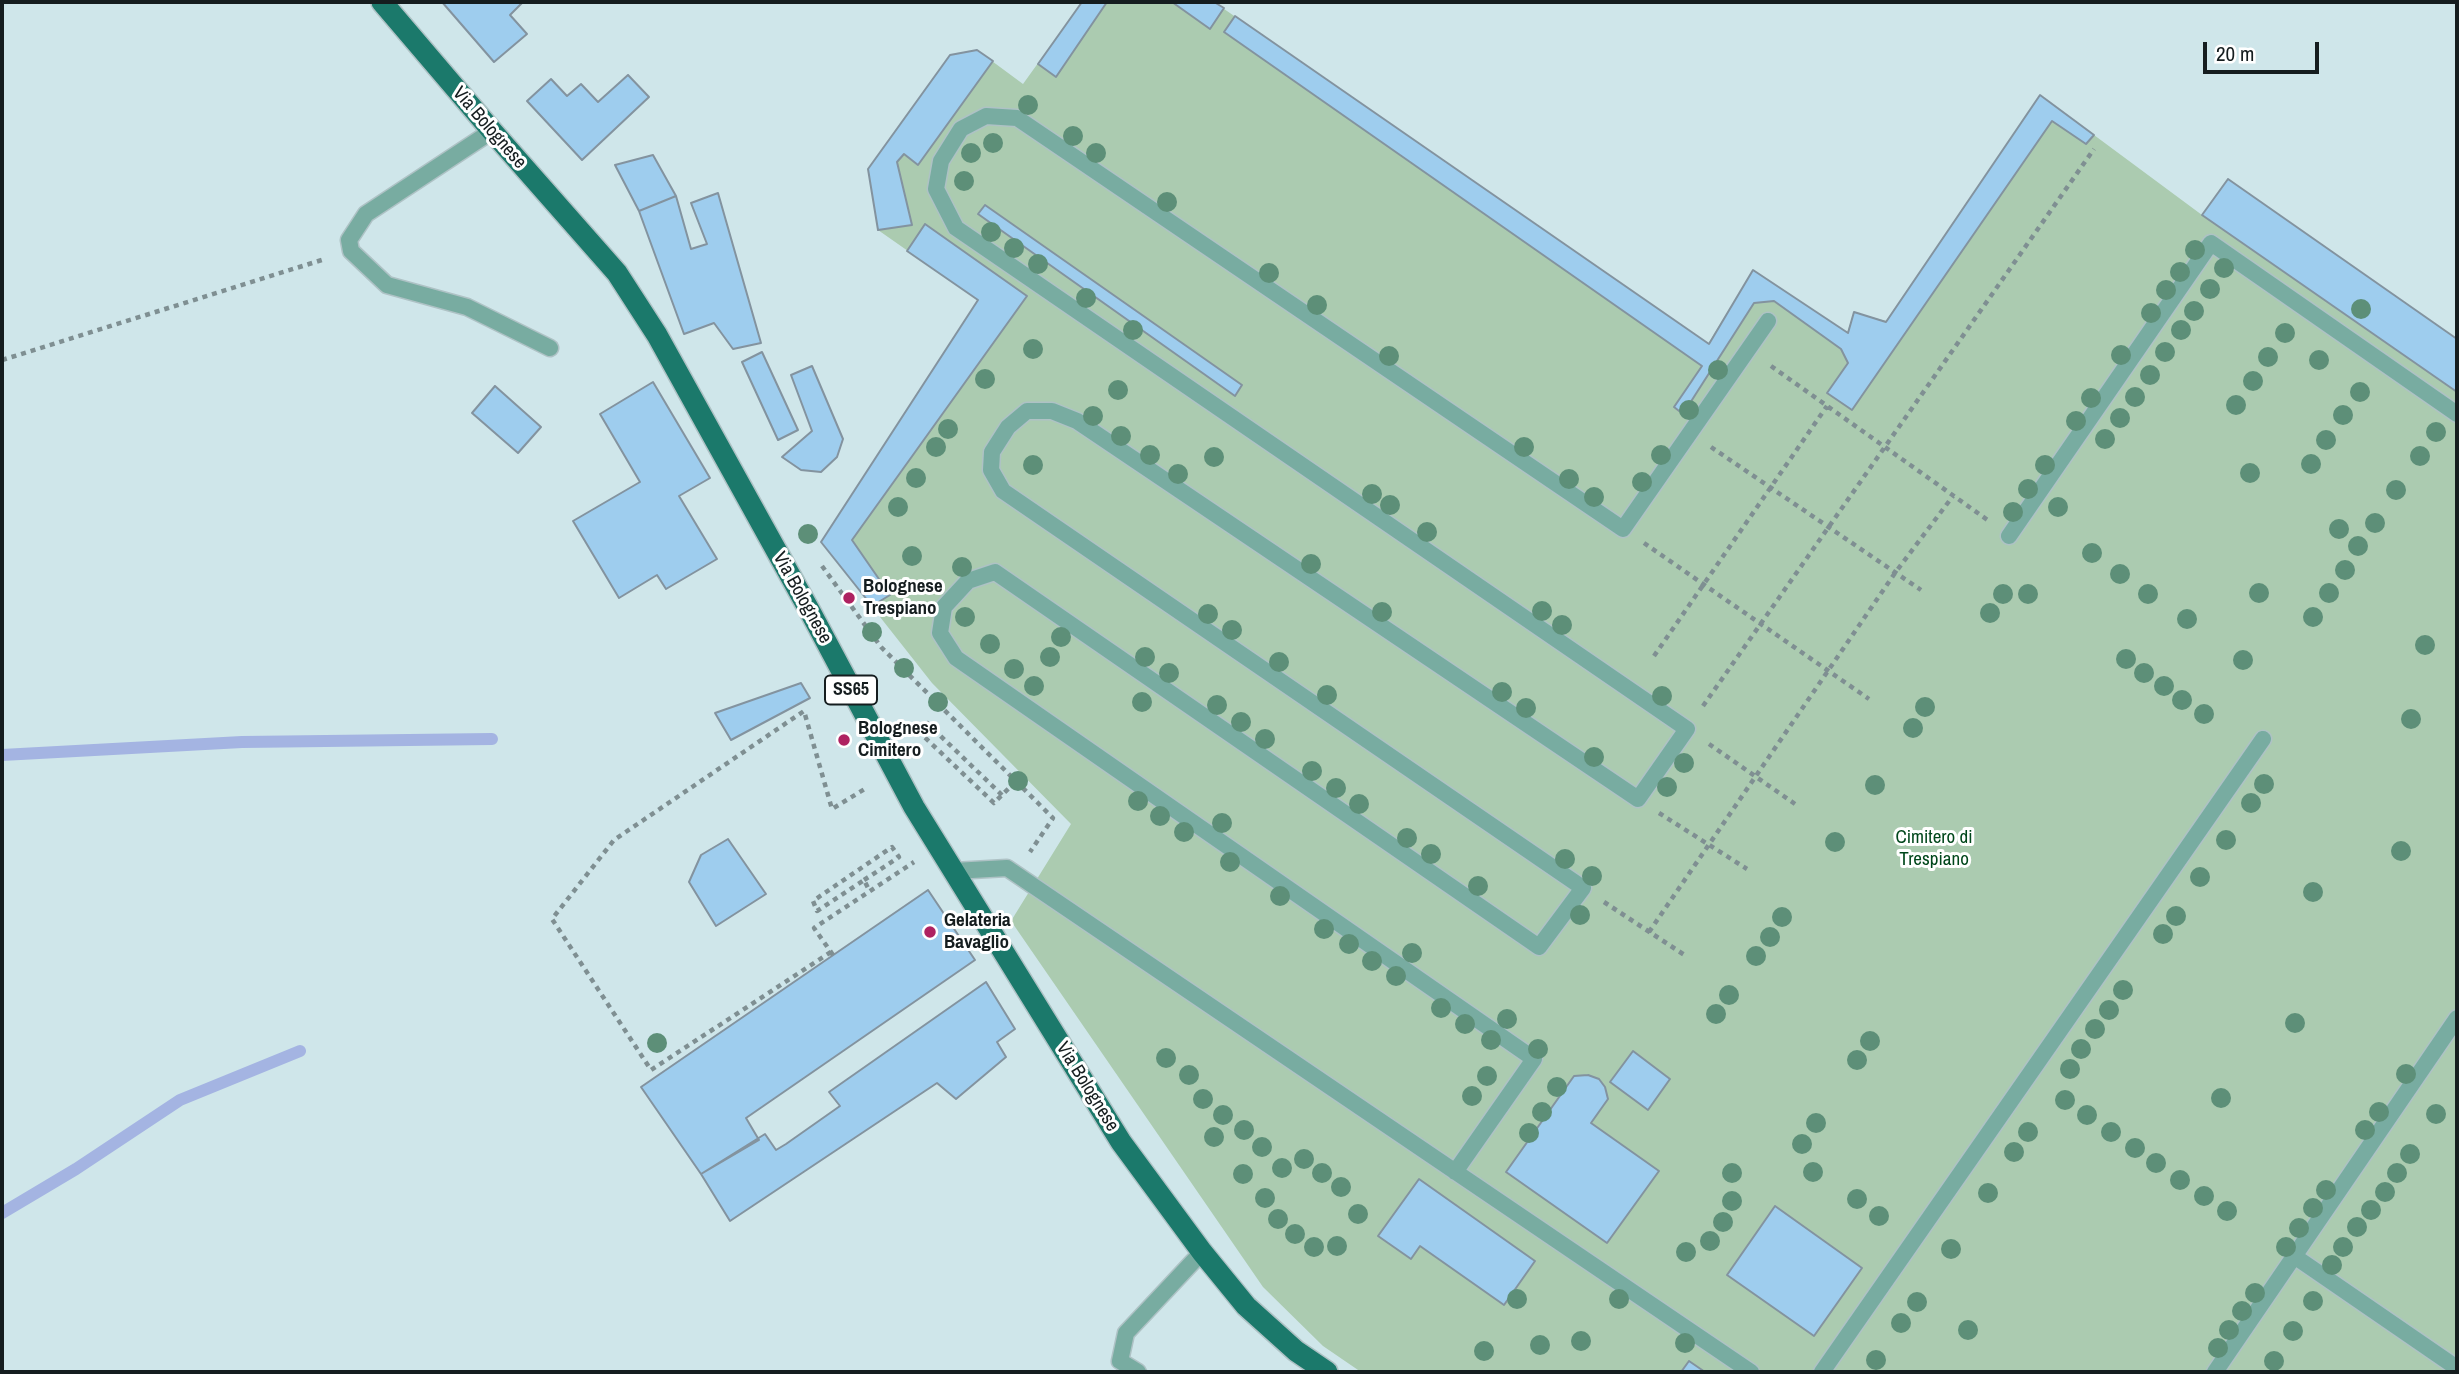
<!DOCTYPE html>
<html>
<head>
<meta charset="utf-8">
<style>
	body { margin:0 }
	#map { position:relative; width:2459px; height:1374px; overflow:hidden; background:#cfe6ea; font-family:"Archivo Narrow",sans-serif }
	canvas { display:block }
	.frame { position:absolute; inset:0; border:4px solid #151d1f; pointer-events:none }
	.scale { position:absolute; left:2203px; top:42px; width:116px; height:32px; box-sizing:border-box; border:4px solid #151d1f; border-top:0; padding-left:9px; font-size:21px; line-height:24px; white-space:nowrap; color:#151d1f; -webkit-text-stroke:5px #fff; paint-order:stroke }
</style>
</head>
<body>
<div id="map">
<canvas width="2459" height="1374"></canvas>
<div class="frame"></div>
<div class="scale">20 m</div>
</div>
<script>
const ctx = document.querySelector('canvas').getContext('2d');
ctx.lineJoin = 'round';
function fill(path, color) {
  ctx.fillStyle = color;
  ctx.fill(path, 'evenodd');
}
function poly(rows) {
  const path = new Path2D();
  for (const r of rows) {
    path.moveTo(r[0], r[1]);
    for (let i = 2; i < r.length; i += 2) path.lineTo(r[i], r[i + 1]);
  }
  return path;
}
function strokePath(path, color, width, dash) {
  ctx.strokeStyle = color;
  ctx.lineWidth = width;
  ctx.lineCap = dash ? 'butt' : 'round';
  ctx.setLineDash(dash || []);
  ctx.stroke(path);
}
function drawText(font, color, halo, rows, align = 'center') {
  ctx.font = font + ' "Archivo Narrow",sans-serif';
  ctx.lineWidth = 6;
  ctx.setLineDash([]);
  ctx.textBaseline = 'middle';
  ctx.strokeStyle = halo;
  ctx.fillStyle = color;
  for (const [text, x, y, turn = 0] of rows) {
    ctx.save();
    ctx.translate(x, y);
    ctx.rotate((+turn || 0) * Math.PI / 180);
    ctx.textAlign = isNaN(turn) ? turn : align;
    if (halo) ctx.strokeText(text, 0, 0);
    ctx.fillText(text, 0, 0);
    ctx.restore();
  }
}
fill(poly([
	[1082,2,1214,2,1708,344,1753,270,1847,333,1854,312,1886,321,2040,95,2202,215,2228,179,2457,339,2457,1372,1361,1372,1323,1346,1263,1287,1011,921,1071,824,932,683,821,542,978,300,878,230,868,169,950,55,977,50,1023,84]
]), '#abcbb0');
strokePath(poly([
	[2,755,242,742,492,739],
	[2,1213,76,1169,180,1100,300,1051]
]), '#a4b4e2', 12);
const building = poly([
	[442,2,523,2,510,15,527,34,494,62,442,2],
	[1082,2,1107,2,1056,77,1038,64,1082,2],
	[1172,2,1214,2,1224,8,1210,29,1172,2],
	[1235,16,1709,344,1753,270,1848,333,1854,312,1886,322,2040,95,2094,135,2086,144,2052,121,1852,410,1827,393,1848,363,1841,349,1774,301,1754,303,1683,414,1674,407,1702,366,1224,32,1235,16],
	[977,50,993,61,918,165,904,154,897,162,912,225,878,230,868,169,950,55,977,50],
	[628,75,649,97,582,160,527,101,551,79,567,96,581,84,598,102,628,75],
	[653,155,676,196,639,211,615,165,653,155],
	[2228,179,2457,339,2457,392,2202,215,2228,179],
	[718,193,761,343,733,349,714,323,684,334,639,211,676,196,691,249,707,244,691,203,718,193],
	[985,205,1242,385,1235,396,978,214,985,205],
	[925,224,1027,296,852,540,890,595,872,606,821,542,978,300,907,251,925,224],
	[762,352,798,430,778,440,742,362,762,352],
	[812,366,843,439,837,457,821,472,801,470,782,457,812,431,791,375,812,366],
	[653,382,710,478,679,496,717,559,666,589,657,575,619,598,573,521,640,482,600,414,653,382],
	[495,386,541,427,518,453,472,413,495,386],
	[801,683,810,698,731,740,715,713,801,683],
	[728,839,766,894,716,926,689,882,701,855,728,839],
	[928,890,975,960,746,1118,759,1140,701,1174,641,1087,928,890],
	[986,982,1015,1029,997,1042,1006,1057,956,1099,937,1083,730,1221,701,1174,765,1134,776,1150,786,1144,840,1106,829,1092,986,982],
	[1633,1051,1670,1079,1648,1110,1610,1082,1633,1051],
	[1588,1075,1599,1079,1605,1087,1608,1099,1591,1123,1659,1171,1607,1243,1506,1172,1574,1076,1588,1075],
	[1419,1179,1535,1261,1504,1305,1420,1246,1411,1259,1378,1236,1419,1179],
	[1775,1206,1862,1268,1814,1336,1727,1275,1775,1206],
	[1689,1361,1705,1372,1681,1372,1689,1361]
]);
fill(building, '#9ecdee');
strokePath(building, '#83939f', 2);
const service = poly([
	[492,131,366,214,349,240,351,251,387,285,467,307,550,348],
	[2009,536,2211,243,2457,414],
	[954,871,1007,868,1751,1372],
	[1455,1172,1534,1059,956,658,940,633,944,607,968,581,995,572,1539,947,1583,888,1003,491,991,470,992,452,1008,427,1027,411,1052,411,1077,421,1638,799,1687,729,956,228,936,189,941,161,961,129,986,116,1017,118,1623,529,1768,321],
	[2294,1256,2457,1368],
	[1138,1372,1120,1361,1126,1333,1202,1252],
	[1822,1372,2263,739],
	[2215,1372,2457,1018]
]);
const primary = poly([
	[382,2,492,131,617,273,657,335,812,615,914,807,1121,1142,1202,1252,1246,1306,1296,1351,1327,1372]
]);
strokePath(service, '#aec2c5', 19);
strokePath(primary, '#aec2c5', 24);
strokePath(poly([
	[2,360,325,259],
	[1771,366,1989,521],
	[1711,447,1921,590],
	[1644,543,1869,699],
	[822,566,881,647,1053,818,1030,852],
	[1654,656,1827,406],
	[1703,706,2094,149],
	[1709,744,1795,804],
	[1002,795,925,721,917,730,994,803,1016,781],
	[1659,813,1747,869],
	[864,880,899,857,892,847,813,901,817,911,864,880,869,890],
	[1604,902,1686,956],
	[1649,932,1895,573,1953,496],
	[831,952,651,1070,552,919,614,840,804,711,832,809,868,787],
	[833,955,814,928,914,862]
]), '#7f8f92', 4.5, [5, 5]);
strokePath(service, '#78aca1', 16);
strokePath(primary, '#1b796b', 21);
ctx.fillStyle = '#5d8f78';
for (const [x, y] of [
	[1028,105],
	[1073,136],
	[993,143],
	[971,153],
	[1096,153],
	[964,181],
	[1167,202],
	[991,232],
	[1014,248],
	[2195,250],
	[1038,264],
	[2224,268],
	[2180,272],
	[1269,273],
	[2210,289],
	[2166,290],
	[1086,298],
	[1317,305],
	[2361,309],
	[2194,311],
	[2151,313],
	[1133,330],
	[2181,330],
	[2285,333],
	[1033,349],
	[2165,352],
	[2121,355],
	[1389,356],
	[2268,357],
	[2319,360],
	[1718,370],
	[2150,375],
	[985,379],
	[2253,381],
	[1118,390],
	[2360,392],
	[2135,397],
	[2091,398],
	[2236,405],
	[1689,410],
	[2343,415],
	[1093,416],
	[2120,418],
	[2076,421],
	[948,429],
	[2436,432],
	[1121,436],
	[2105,439],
	[2326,440],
	[936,447],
	[1524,447],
	[1150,455],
	[1661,455],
	[2420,456],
	[1214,457],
	[2311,464],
	[1033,465],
	[2045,465],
	[2250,473],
	[1178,474],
	[916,478],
	[1569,479],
	[1642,482],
	[2028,489],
	[2396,490],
	[1372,494],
	[1594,497],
	[1390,505],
	[898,507],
	[2058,507],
	[2013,512],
	[2375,523],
	[2339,529],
	[1427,532],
	[808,534],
	[2358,546],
	[2092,553],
	[912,556],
	[1311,564],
	[962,567],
	[2345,570],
	[2120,574],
	[2259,593],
	[2329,593],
	[2003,594],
	[2028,594],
	[2148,594],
	[1542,611],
	[1382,612],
	[1990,613],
	[1208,614],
	[965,617],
	[2313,617],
	[2187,619],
	[1562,625],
	[1232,630],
	[872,632],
	[1061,637],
	[990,644],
	[2425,645],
	[1050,657],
	[1145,657],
	[2126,659],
	[2243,660],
	[1279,662],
	[904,668],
	[1014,669],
	[1169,673],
	[2144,673],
	[1034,686],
	[2164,686],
	[1502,692],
	[1327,695],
	[1662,696],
	[2182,700],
	[938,702],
	[1142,702],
	[1217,705],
	[1925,707],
	[1526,708],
	[2204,714],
	[2411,719],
	[1241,722],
	[1913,728],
	[1265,739],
	[1594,757],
	[1684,763],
	[1312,771],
	[1018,781],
	[2264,784],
	[1875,785],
	[1667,787],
	[1336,788],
	[1138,801],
	[2251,803],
	[1359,804],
	[1160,816],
	[1222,823],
	[1184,832],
	[1407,838],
	[2226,840],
	[1835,842],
	[2401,851],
	[1431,854],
	[1565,859],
	[1230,862],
	[1592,876],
	[2200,877],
	[1478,886],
	[2313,892],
	[1280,896],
	[1580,915],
	[2176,916],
	[1782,917],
	[1324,929],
	[2163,934],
	[1770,937],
	[1349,944],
	[1412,953],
	[1756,956],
	[1372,961],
	[1396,976],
	[2123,990],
	[1729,995],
	[1441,1008],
	[2109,1010],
	[1716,1014],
	[1507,1019],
	[2295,1023],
	[1465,1024],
	[2095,1029],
	[1491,1040],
	[1870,1041],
	[657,1043],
	[1538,1049],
	[2081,1049],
	[1166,1058],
	[1857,1060],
	[2070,1069],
	[2406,1074],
	[1189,1075],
	[1487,1076],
	[1557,1087],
	[1472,1096],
	[2221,1098],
	[1203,1099],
	[2065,1100],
	[1542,1112],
	[2379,1112],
	[2436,1114],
	[1223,1115],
	[2087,1115],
	[1816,1123],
	[1244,1130],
	[2365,1130],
	[2028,1132],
	[2111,1132],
	[1529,1133],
	[1214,1137],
	[1802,1144],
	[1262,1147],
	[2135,1148],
	[2014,1152],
	[2410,1154],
	[1304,1159],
	[2156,1163],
	[1282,1168],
	[1813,1172],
	[1322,1173],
	[1732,1173],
	[2397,1173],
	[1243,1174],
	[2180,1180],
	[1341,1187],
	[2326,1190],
	[2385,1192],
	[1988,1193],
	[2204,1196],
	[1265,1198],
	[1857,1199],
	[1732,1201],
	[2313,1208],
	[2371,1210],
	[2227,1211],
	[1358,1214],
	[1879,1216],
	[1278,1219],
	[1723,1222],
	[2357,1227],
	[2299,1228],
	[1295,1234],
	[1710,1241],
	[1337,1246],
	[1314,1247],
	[2286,1247],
	[2343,1247],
	[1951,1249],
	[1686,1252],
	[2332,1265],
	[2255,1293],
	[1517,1299],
	[1619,1299],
	[2313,1301],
	[1917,1302],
	[2242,1311],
	[1901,1323],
	[1968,1330],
	[2229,1330],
	[2293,1331],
	[1581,1341],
	[1685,1343],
	[1540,1345],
	[2218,1348],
	[1484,1351],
	[1876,1360],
	[2274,1361]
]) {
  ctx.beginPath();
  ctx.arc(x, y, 10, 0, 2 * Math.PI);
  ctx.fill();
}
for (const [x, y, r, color] of [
	[849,598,7,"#ae2261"],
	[844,740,7,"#ae2261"],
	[930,932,7,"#ae2261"]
]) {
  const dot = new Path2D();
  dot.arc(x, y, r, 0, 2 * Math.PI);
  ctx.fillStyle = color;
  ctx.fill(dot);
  strokePath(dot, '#fff', 2.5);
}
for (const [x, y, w] of [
	[851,690,52]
]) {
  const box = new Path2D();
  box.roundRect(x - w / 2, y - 14.5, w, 29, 5);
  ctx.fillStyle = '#fff';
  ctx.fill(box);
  strokePath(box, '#151d1f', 2);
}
drawText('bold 18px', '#151d1f', null, [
	["SS65",851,690]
]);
drawText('19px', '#151d1f', '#fff', [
	["Via Bolognese",489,128,49],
	["Via Bolognese",802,598,61],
	["Via Bolognese",1087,1087,58]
]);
drawText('bold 19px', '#151d1f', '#fff', [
	["Bolognese",863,587],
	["Trespiano",863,609],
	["Bolognese",858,729],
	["Cimitero",858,751],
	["Gelateria",944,921],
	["Bavaglio",944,943]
], 'left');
drawText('19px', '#00471b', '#fff', [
	["Cimitero di",1934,838],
	["Trespiano",1934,860]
]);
</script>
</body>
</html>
